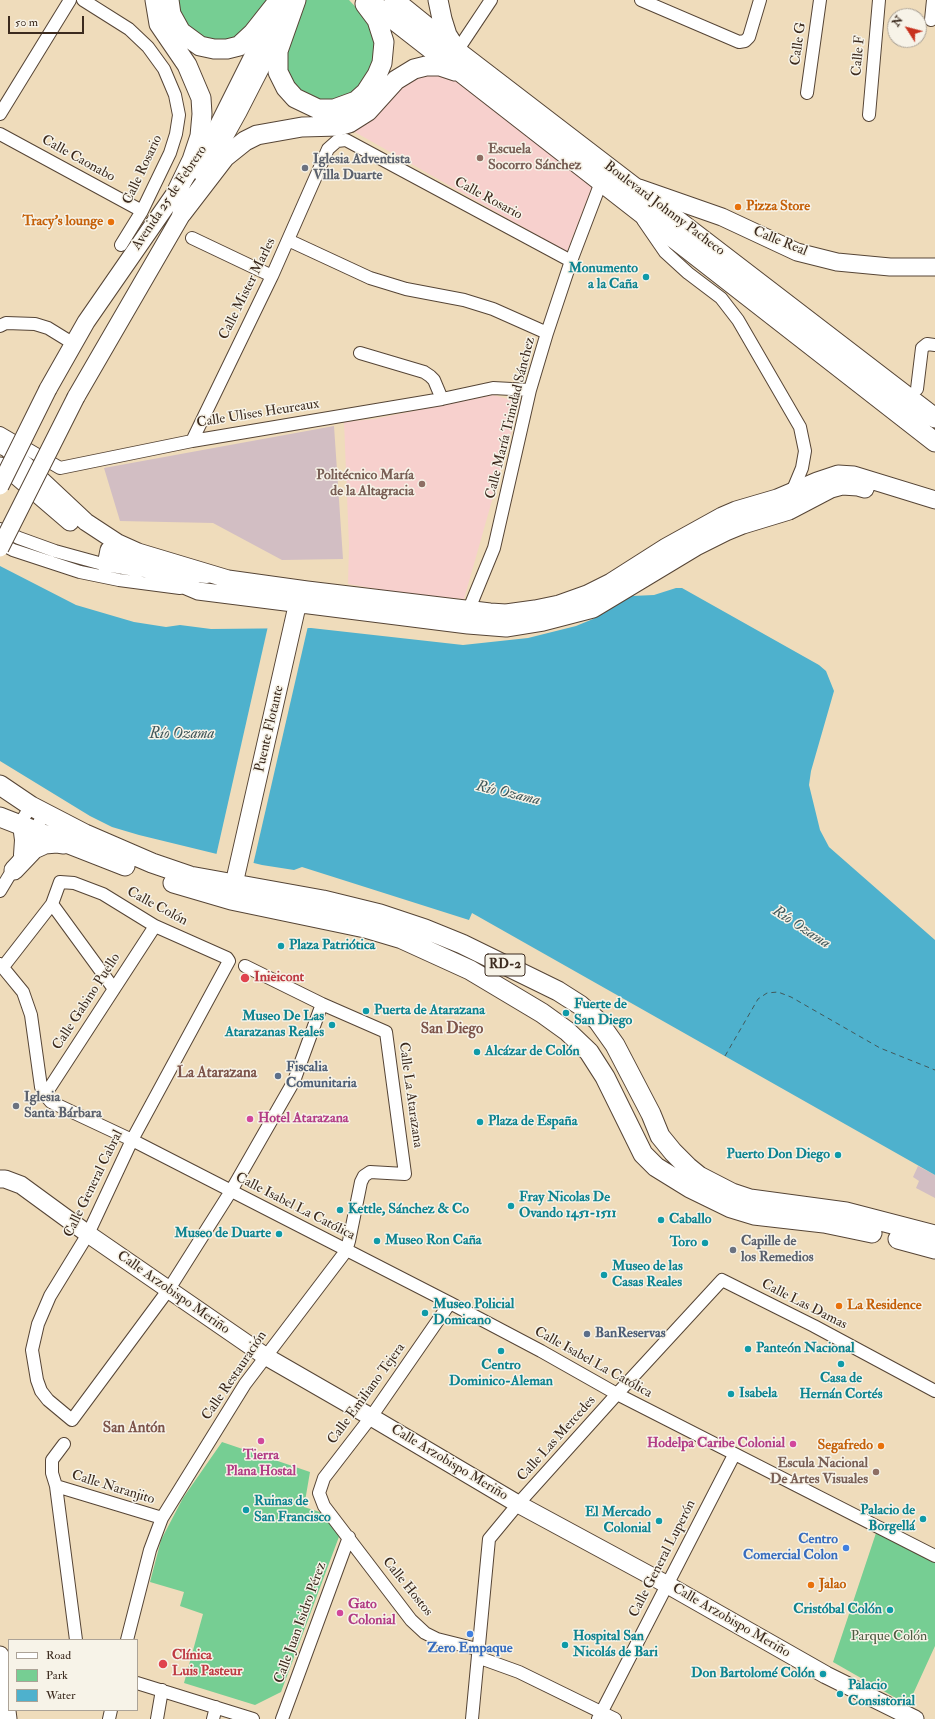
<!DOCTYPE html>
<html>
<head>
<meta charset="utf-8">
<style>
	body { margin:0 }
	#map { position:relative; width:935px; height:1719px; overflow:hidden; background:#efdcbb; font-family:"IM FELL Double Pica",serif }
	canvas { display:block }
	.legend { position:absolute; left:8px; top:1639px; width:130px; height:72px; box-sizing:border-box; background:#f7f3e8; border:1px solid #aca397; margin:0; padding:5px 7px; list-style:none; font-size:12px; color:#3b2a1e }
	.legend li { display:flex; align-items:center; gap:8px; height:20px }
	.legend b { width:20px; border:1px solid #aca397 }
	.north { position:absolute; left:887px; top:8px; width:40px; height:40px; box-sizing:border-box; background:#f7f3e8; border:1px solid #aca397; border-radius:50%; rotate:306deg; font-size:11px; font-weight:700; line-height:16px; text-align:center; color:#3b2a1e }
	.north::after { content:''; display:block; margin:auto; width:14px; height:18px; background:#c8321e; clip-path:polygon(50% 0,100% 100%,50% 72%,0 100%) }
	.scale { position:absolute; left:8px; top:16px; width:76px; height:18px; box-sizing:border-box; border:2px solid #3b2a1e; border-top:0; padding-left:5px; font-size:12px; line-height:14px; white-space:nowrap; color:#3b2a1e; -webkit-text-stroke:3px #f7f3e8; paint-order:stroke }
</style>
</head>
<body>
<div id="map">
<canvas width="935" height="1719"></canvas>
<ul class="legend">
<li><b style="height:5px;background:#fff"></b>Road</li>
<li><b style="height:11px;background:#76ce93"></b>Park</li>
<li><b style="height:11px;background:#4eb1cd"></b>Water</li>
</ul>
<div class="north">N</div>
<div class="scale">50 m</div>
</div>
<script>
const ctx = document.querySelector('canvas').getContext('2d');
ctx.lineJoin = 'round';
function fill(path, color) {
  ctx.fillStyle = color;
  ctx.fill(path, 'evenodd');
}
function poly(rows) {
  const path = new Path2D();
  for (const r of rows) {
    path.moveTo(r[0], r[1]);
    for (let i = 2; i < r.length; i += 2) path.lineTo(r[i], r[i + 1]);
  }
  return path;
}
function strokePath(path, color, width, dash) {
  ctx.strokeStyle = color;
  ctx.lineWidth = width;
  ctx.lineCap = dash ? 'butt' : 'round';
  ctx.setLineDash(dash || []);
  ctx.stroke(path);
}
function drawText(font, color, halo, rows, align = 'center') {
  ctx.font = font + ' "IM FELL Double Pica",serif';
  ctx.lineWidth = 3;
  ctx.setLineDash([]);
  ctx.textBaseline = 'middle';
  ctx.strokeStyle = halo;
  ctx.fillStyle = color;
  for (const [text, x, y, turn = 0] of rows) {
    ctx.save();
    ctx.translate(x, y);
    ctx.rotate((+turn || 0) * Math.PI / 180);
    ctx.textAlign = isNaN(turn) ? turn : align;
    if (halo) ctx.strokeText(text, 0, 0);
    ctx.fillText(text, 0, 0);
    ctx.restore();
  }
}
fill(poly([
	[425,71,467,81,593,184,567,252,353,131,400,84],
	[493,395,520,402,464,599,399,593,348,584,349,545,344,422,374,419]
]), '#f7d0cd');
fill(poly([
	[334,426,343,559,282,560,213,523,120,521,104,468],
	[918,1166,935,1175,935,1198,916,1188,919,1181,913,1177]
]), '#d2bec3');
fill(poly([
	[173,0,272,0,243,39,211,41,193,33,179,20],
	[302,0,349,0,372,24,379,57,363,88,331,101,314,99,289,83,281,51],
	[222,1442,310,1472,304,1507,323,1513,340,1534,281,1692,255,1705,184,1683,203,1614,180,1606,184,1592,150,1582,161,1540,183,1498],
	[877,1530,935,1560,935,1646,908,1705,833,1662]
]), '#76ce93');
fill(poly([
	[0,566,76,605,134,622,166,627,180,625,211,629,311,628,463,645,528,638,576,626,593,619,624,599,632,596,654,595,676,588,682,588,819,665,826,671,834,691,811,771,809,785,820,830,829,847,935,940,935,1175,472,913,469,920,302,867,294,870,262,865,139,835,112,827,90,816,0,761]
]), '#4eb1cd');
fill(poly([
	[268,626,308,626,253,865,216,856]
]), '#efdcbb');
strokePath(poly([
	[725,1056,758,999,767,993,778,992,791,997,880,1048,935,1070]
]), '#42595b', 1, [5, 4]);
const street = poly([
	[83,0,129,29,148,47,164,69,175,95,179,115,176,134,170,153,142,211,121,245],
	[641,0,739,42,745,41,749,37,760,0],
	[931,20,933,0],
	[457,51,491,0],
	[807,93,820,0],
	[0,114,70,0],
	[869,115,879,0],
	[0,134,142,211],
	[643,220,665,252,688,273,721,298,738,320,800,427,805,451,802,468,792,492],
	[192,238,272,276],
	[288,240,370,278,406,289,464,300,493,309,547,333],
	[0,326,6,323,35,324,48,328,74,344],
	[360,353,424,372,430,376,434,380,442,399],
	[917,389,922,348,927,344,935,345],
	[0,433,60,468,192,441,442,399,493,388,530,390],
	[192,441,272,276,328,149,337,141,346,140,571,261],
	[0,529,19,538,55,551,106,565,141,571],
	[0,543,13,550,80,572,119,580,180,588],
	[169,574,207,577],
	[469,609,494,548,530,390,547,333,571,261,603,177],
	[20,855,21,840,19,825,31,806],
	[0,891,36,831,43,813],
	[0,964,23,992,31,1015,41,1087,45,1095,51,1102,132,1140,450,1303,541,1351,617,1394,935,1556],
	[3,967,52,904],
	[114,989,52,904,60,882,74,883,103,894,155,926,227,958,229,961,132,1140,88,1234,50,1296,38,1324,32,1350,37,1380,41,1391,48,1400,72,1420,169,1289,231,1191,294,1081,322,1004],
	[45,1095,155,926],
	[450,1303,371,1417,324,1478,319,1493,324,1506,411,1620,425,1633,437,1639,477,1649,483,1659,519,1672,615,1719],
	[64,1444,52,1460,52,1473,56,1486,76,1640],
	[56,1486,162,1518],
	[127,1640,150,1550,162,1518,245,1384,346,1251,349,1241,361,1182,364,1176,370,1172,405,1174,386,1032,322,1004,245,966],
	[137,1683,253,1719],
	[109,1719,111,1710],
	[157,1719,162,1690],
	[213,1719,216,1707],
	[282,1719,349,1537],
	[472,1719,489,1539,518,1504,617,1394,722,1280,814,1326,935,1391],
	[598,1719,734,1455]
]);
const secondary = poly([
	[203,175,238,112,279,32],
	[639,188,722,217,797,252,837,262,890,267,935,267],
	[48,389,86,322,178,189,218,126,274,14],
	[76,397,189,202],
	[0,445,7,448,86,522,118,543,138,552,228,579,307,590,490,612,506,613,535,609,559,604,587,594,611,582,666,547,722,516,736,510,777,498,817,481,838,474,854,475,935,500],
	[0,466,14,474,70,522],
	[116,554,153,572,198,591,468,625,506,628,543,622,593,609,696,547,726,532,743,525,789,511,831,489,842,486,858,487,865,489],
	[106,565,109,550],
	[231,897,300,593],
	[0,1179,5,1179,21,1185,88,1234,265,1356,371,1417,518,1504,666,1584,826,1675,915,1719],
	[0,1655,8,1719]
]);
const primary = poly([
	[155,0,159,24,187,65,201,98,202,114,200,136,192,160,178,189],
	[169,0,171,14,181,32,200,46,214,49,227,49,239,46,253,33,279,0],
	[296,0,278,51,278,72,286,88,295,98,318,109,334,109,356,101,366,92,377,75,382,63,384,42,377,20,365,4],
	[368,0,935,442],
	[394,0,457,51,935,418],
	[438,0,442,19,447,35,454,46],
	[182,213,225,157,245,141,257,135,302,127,339,126,349,123,368,111,396,80,414,69,426,66,440,66,455,71],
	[0,785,31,806,85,834,152,863,190,876,323,900,380,914,425,929,462,944,558,991,580,1005,598,1021,615,1045,651,1114,660,1136,673,1152,688,1167,699,1176,732,1193,750,1199,846,1212,935,1235],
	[0,817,125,866],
	[14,870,34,849,45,844,57,843,64,844],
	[173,883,231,900,365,928,402,939,470,970,542,1013,567,1031,589,1052,605,1077,643,1154,656,1167,690,1188,731,1208,754,1215,824,1223,872,1233],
	[898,1239,935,1249]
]);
strokePath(street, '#564536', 14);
strokePath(secondary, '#564536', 19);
strokePath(primary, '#564536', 21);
strokePath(street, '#fff', 12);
strokePath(secondary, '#fff', 17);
strokePath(primary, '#fff', 19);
const secondaryBridge = poly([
	[0,486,48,389],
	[0,548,76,397]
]);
strokePath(secondaryBridge, '#564536', 19, []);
strokePath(secondaryBridge, '#fff', 17);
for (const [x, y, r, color] of [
	[480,158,4,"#8d6e63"],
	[305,168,4,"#6b7280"],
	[738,207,4,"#e8710a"],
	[111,222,4,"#e8710a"],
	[646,277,4,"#0f9aa8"],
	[422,484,4,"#8d6e63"],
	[281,946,4,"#0f9aa8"],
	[245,978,5,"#e0444e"],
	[366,1011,4,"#0f9aa8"],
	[566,1013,4,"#0f9aa8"],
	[332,1025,4,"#0f9aa8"],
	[477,1052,4,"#0f9aa8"],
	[278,1076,4,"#5c6f8a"],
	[16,1106,4,"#6b7280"],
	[250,1119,4,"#d1479c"],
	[480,1122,4,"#0f9aa8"],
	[838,1155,4,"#0f9aa8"],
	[511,1206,4,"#0f9aa8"],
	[340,1210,4,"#0f9aa8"],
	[661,1220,4,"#0f9aa8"],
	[279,1234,4,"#0f9aa8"],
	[377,1241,4,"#0f9aa8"],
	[705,1243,4,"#0f9aa8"],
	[733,1250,4,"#6b7280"],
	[604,1275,4,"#0f9aa8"],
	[839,1306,4,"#e8710a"],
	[425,1313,4,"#0f9aa8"],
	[587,1334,4,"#5c6f8a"],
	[748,1349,4,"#0f9aa8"],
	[501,1351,4,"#0f9aa8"],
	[841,1364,4,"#0f9aa8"],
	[731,1394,4,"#0f9aa8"],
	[261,1441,4,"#d1479c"],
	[793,1444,4,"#d1479c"],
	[881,1446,4,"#e8710a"],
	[876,1472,4,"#8d6e63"],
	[246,1510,4,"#0f9aa8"],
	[923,1519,4,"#0f9aa8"],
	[659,1521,4,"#0f9aa8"],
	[846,1548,4,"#3f7fe0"],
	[811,1585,4,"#e8710a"],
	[890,1610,4,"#0f9aa8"],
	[340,1613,4,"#d1479c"],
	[470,1634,4,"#3f7fe0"],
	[565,1645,4,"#0f9aa8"],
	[163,1664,5,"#e0444e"],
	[823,1674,4,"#0f9aa8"],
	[840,1694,4,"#0f9aa8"]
]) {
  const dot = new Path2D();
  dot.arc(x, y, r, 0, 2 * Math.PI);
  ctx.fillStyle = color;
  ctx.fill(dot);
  strokePath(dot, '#f7f3e8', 1.5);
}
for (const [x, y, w] of [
	[505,965,40]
]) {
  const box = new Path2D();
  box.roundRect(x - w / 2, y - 11, w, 22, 3);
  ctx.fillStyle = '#f7f3e8';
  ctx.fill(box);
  strokePath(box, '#3b2a1e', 1);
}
drawText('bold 13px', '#3b2a1e', null, [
	["RD-2",505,965]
]);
drawText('14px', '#3b2a1e', '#f7f3e8', [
	["Calle G",799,44,-82],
	["Calle F",859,56,-85],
	["Calle Caonabo",78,159,29],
	["Calle Rosario",143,170,-65],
	["Avenida 25 de Febrero",170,198,-56],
	["Calle Rosario",488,199,28],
	["Boulevard Johnny Pacheco",664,209,37],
	["Calle Real",780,242,22],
	["Calle Mister Marles",248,289,-64],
	["Calle Ulises Heureaux",258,414,-9],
	["Calle María Trinidad Sánchez",511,418,-76],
	["Puente Flotante",270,729,-77],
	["Calle Colón",157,907,28],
	["Calle Gabino Puello",87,1002,-57],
	["Calle La Atarazana",410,1095,82],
	["Calle General Cabral",94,1184,-64],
	["Calle Isabel La Católica",295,1207,27],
	["Calle Arzobispo Meriño",173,1293,35],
	["Calle Las Damas",804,1305,27],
	["Calle Isabel La Católica",593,1363,29],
	["Calle Restauración",235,1376,-56],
	["Calle Emiliano Tejera",367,1394,-54],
	["Calle Las Mercedes",557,1439,-48],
	["Calle Arzobispo Meriño",449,1463,31],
	["Calle Naranjito",113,1488,17],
	["Calle General Luperón",663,1559,-63],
	["Calle Hostos",407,1587,51],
	["Calle Arzobispo Meriño",731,1621,30],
	["Calle Juan Isidro Pérez",301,1623,-70]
]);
drawText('bold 14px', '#785e54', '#f7f3e8', [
	["Escuela",488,150,"left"],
	["Socorro Sánchez",488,166,"left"],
	["Politécnico María",414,476],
	["de la Altagracia",414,492],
	["Escula Nacional",868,1464],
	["De Artes Visuales",868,1480]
], 'right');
drawText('bold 14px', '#5b616d', '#f7f3e8', [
	["Iglesia Adventista",313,160],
	["Villa Duarte",313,176],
	["Iglesia",24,1098],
	["Santa Bárbara",24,1114],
	["Capille de",741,1242],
	["los Remedios",741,1258]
], 'left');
drawText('bold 14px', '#c56008', '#f7f3e8', [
	["Pizza Store",746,207],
	["Tracy's lounge",103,222,"right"],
	["La Residence",847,1306],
	["Segafredo",873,1446,"right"],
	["Jalao",819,1585]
], 'left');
drawText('bold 14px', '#0d838f', '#f7f3e8', [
	["Monumento",638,269,"right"],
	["a la Caña",638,285,"right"],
	["Plaza Patriótica",289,946],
	["Fuerte de",574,1005],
	["San Diego",574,1021],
	["Puerta de Atarazana",374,1011],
	["Museo De Las",324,1017,"right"],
	["Atarazanas Reales",324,1033,"right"],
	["Alcázar de Colón",485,1052],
	["Plaza de España",488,1122],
	["Puerto Don Diego",830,1155,"right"],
	["Fray Nicolas De",519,1198],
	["Ovando 1451-1511",519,1214],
	["Kettle, Sánchez & Co",348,1210],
	["Caballo",669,1220],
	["Museo de Duarte",271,1234,"right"],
	["Museo Ron Caña",385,1241],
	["Toro",697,1243,"right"],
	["Museo de las",612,1267],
	["Casas Reales",612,1283],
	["Museo Policial",433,1305],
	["Domicano",433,1321],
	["Panteón Nacional",756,1349],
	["Centro",501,1366,"center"],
	["Dominico-Aleman",501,1382,"center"],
	["Casa de",841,1379,"center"],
	["Hernán Cortés",841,1395,"center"],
	["Isabela",739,1394],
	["Ruinas de",254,1502],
	["San Francisco",254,1518],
	["Palacio de",915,1511,"right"],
	["Borgellá",915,1527,"right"],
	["El Mercado",651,1513,"right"],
	["Colonial",651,1529,"right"],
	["Cristóbal Colón",882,1610,"right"],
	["Hospital San",573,1637],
	["Nicolás de Bari",573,1653],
	["Don Bartolomé Colón",815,1674,"right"],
	["Palacio",848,1686],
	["Consistorial",848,1702]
], 'left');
drawText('bold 14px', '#be3a42', '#f7f3e8', [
	["Inieicont",254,978],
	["Clínica",172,1656],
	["Luis Pasteur",172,1672]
], 'left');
drawText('bold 14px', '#4e5e75', '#f7f3e8', [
	["Fiscalia",286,1068],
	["Comunitaria",286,1084],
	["BanReservas",595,1334]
], 'left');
drawText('bold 14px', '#b23c85', '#f7f3e8', [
	["Hotel Atarazana",258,1119],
	["Hodelpa Caribe Colonial",785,1444,"right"],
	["Tierra",261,1456,"center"],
	["Plana Hostal",261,1472,"center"],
	["Gato",348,1605],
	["Colonial",348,1621]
], 'left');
drawText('bold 14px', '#366cbe', '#f7f3e8', [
	["Centro",838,1540],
	["Comercial Colon",838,1556],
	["Zero Empaque",470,1649,"center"]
], 'right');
drawText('14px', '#4d5b41', '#f7f3e8', [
	["Parque Colón",889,1637]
]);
drawText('italic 15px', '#42595b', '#f7f3e8', [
	["Río Ozama",182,735],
	["Río Ozama",508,794,13],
	["Río Ozama",801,928,33]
]);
drawText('bold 15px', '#7d544a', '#f7f3e8', [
	["San Diego",452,1030],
	["La Atarazana",217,1074],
	["San Antón",134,1429]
]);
</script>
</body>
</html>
